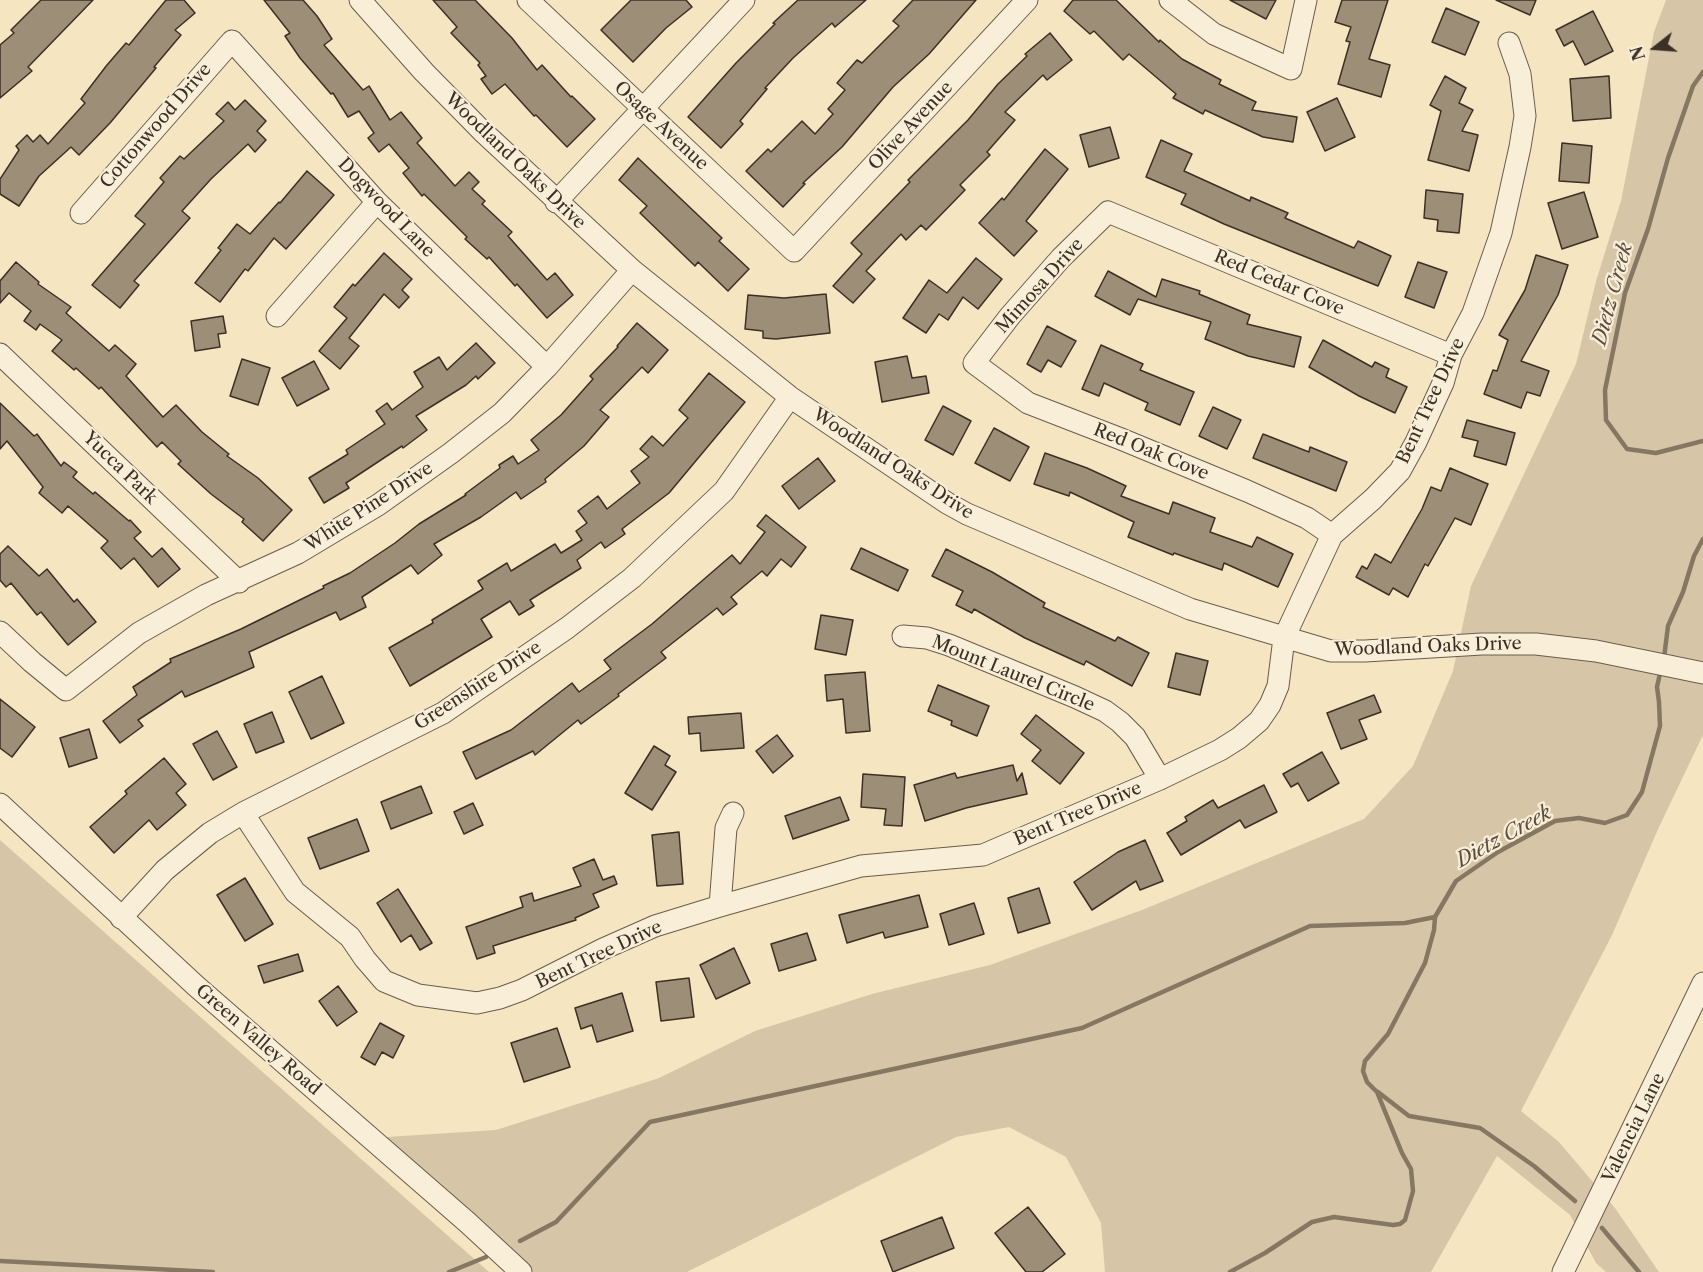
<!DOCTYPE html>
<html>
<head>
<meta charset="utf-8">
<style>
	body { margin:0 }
	#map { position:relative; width:1703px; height:1272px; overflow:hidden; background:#f6e5c1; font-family:"Libre Caslon Text",serif }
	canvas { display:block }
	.north { position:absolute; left:1625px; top:18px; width:60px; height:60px; -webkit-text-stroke:4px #f9eed7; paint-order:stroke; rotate:253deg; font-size:16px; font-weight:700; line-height:24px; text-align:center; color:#3c2f26 }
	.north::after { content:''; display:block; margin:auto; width:21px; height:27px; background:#3c2f26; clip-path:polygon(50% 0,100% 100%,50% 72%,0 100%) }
</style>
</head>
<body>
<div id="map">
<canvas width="1703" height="1272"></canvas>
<div class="north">N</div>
</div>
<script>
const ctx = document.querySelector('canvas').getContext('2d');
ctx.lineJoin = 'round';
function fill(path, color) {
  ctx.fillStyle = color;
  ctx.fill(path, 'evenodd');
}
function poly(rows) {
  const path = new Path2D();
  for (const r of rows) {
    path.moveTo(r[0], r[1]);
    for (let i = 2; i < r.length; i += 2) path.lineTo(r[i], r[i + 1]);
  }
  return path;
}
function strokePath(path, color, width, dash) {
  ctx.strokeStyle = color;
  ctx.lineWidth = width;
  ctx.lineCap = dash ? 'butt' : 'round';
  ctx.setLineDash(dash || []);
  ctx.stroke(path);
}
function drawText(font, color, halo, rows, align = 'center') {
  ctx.font = font + ' "Libre Caslon Text",serif';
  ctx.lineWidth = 4.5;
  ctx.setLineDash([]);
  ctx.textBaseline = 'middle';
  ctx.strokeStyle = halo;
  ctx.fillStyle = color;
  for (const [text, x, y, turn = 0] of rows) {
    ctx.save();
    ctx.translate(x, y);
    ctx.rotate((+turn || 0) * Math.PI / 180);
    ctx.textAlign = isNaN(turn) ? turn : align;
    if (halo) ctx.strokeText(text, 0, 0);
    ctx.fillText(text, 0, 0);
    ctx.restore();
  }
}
fill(poly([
	[1666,0,1703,0,1703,735,1659,827,1612,935,1521,1111,1559,1142,1615,1208,1659,1272,1606,1272,1596,1263,1570,1215,1497,1156,1431,1272,1105,1272,1101,1223,1066,1157,1009,1127,956,1137,687,1272,519,1272,371,1138,496,1130,659,1078,755,1031,872,994,990,965,1142,910,1364,819,1413,766,1453,671,1471,586,1576,364,1596,281,1621,201,1654,32],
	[0,840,489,1272,0,1272]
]), '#d6c6a7');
strokePath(poly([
	[1703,72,1693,86,1668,158,1648,229,1625,293,1605,390,1606,420,1627,449,1656,453,1703,441],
	[1664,658,1668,626,1683,592,1694,556,1703,539],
	[1378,1092,1409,1116,1480,1128,1534,1166,1575,1201],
	[1602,1228,1639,1272],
	[520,1241,556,1222,650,1122,1082,1028,1310,926,1405,923,1435,917],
	[0,1261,213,1272],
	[449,1272,486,1257],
	[1230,1272,1265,1253,1312,1222,1334,1217,1393,1225,1400,1224,1405,1220,1413,1191,1411,1169,1402,1153,1377,1092,1367,1082,1363,1071,1365,1061,1388,1034,1425,963,1434,930,1435,917,1456,881,1498,852,1555,821,1579,818,1605,823,1627,815,1642,792,1660,726,1659,702,1657,687,1661,669]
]), '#867763', 4.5);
const building = poly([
	[41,0,93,0,28,67,32,71,0,98,0,45,14,33,11,30,41,0],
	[166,0,184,0,195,13,175,30,181,35,154,67,156,68,110,123,79,155,71,147,39,176,19,206,0,194,0,179,19,150,16,146,27,135,33,142,40,135,48,144,85,103,81,99,107,65,126,43,129,45,166,0],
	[264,0,303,0,317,16,332,39,324,45,363,90,369,86,390,120,401,112,422,138,417,143,455,186,469,172,479,182,472,189,485,201,482,204,512,232,508,236,547,280,555,273,573,295,547,318,517,284,515,286,489,257,487,259,465,239,467,237,424,194,422,196,403,173,409,168,389,144,379,152,368,138,374,133,359,111,348,117,333,93,331,94,300,58,285,36,290,33,264,0],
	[433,0,475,0,512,38,537,70,542,65,571,97,572,96,595,119,567,147,536,115,534,116,505,84,492,94,481,79,486,76,478,65,480,63,451,33,457,27,433,0],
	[631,0,686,0,692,7,666,28,633,62,601,30,631,0],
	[798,0,866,0,835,27,832,23,793,58,765,88,767,89,740,121,743,124,721,148,688,117,736,63,775,24,773,23,798,0],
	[913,0,976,0,929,54,893,87,842,147,803,183,805,184,783,207,746,171,768,149,771,152,802,121,815,134,833,114,828,109,845,90,837,83,857,60,862,63,899,26,893,21,913,0],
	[1073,0,1116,0,1159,42,1160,40,1182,59,1221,80,1219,84,1256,102,1252,110,1297,117,1293,142,1263,137,1205,110,1203,114,1173,98,1176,94,1129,54,1123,60,1094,31,1090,34,1064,11,1073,0],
	[1230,0,1276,0,1266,19,1230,0],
	[1342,0,1388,0,1369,59,1390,65,1381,97,1338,84,1350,42,1346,41,1351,27,1335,22,1342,0],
	[1496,0,1536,0,1530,15,1496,0],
	[1446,8,1479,22,1465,55,1432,42,1446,8],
	[1593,11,1613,51,1585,65,1573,41,1564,46,1556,30,1593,11],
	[1050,33,1072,60,1047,80,1043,75,1005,112,1015,120,987,152,990,155,960,185,965,190,926,230,921,225,906,240,901,234,866,271,875,279,853,303,833,286,862,254,851,243,910,182,908,180,968,120,998,84,1027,56,1025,54,1050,33],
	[1445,76,1466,88,1459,103,1473,110,1462,131,1478,135,1469,171,1428,160,1441,111,1430,105,1445,76],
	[1609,76,1611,118,1573,121,1570,79,1609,76],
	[1337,98,1355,137,1325,151,1307,112,1337,98],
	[245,100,266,121,257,131,266,140,255,152,248,144,211,179,182,211,190,218,134,281,139,285,120,308,92,285,145,224,135,216,164,182,160,178,180,156,184,159,224,121,216,114,228,102,235,110,245,100],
	[1110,127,1119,158,1089,167,1080,135,1110,127],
	[1161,140,1192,154,1184,171,1250,201,1251,197,1288,213,1285,218,1354,248,1358,241,1391,256,1378,286,1224,224,1181,204,1186,194,1146,177,1161,140],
	[1562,143,1592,146,1589,183,1559,181,1562,143],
	[1045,149,1068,169,1026,221,1037,231,1014,256,979,223,1002,198,1004,200,1045,149],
	[638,158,722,238,719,241,749,269,728,291,698,262,695,266,640,213,647,206,619,180,638,158],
	[307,171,334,195,286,249,274,238,248,271,245,269,220,302,195,283,221,250,218,248,237,224,250,234,279,202,280,203,307,171],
	[1426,190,1463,194,1459,233,1437,231,1438,220,1424,218,1426,190],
	[1584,192,1598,237,1562,249,1548,203,1584,192],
	[384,253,412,279,402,290,409,297,399,308,384,294,349,338,359,346,340,369,319,351,347,318,334,307,353,284,355,286,384,253],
	[1536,255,1568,265,1558,295,1521,361,1549,371,1540,396,1527,392,1521,408,1484,394,1493,370,1497,371,1508,340,1499,335,1525,290,1536,255],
	[976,258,1002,279,978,309,963,297,948,320,939,314,926,333,903,318,929,280,947,293,976,258],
	[16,262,39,282,38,284,71,307,66,313,109,351,115,345,136,364,126,376,163,417,176,405,202,432,229,454,227,456,258,478,292,510,263,541,242,522,244,519,211,494,178,464,181,461,162,442,157,447,101,387,99,389,76,368,74,370,52,351,62,340,40,324,36,330,24,321,31,311,9,293,0,303,0,281,16,262],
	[1418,262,1447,272,1434,308,1405,297,1418,262],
	[1108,271,1156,297,1162,279,1200,291,1199,294,1250,315,1247,324,1301,337,1294,367,1248,356,1205,339,1211,322,1138,299,1130,315,1095,296,1108,271],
	[826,294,830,333,776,339,763,338,763,331,745,329,748,295,784,298,826,294],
	[223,316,226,333,218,334,220,347,195,351,191,321,223,316],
	[637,323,668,350,648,373,642,367,600,410,609,417,584,446,545,479,546,482,521,499,516,492,481,517,434,544,442,555,418,574,411,565,362,597,366,607,340,620,336,612,249,652,254,667,185,697,182,691,138,720,143,726,120,743,103,721,137,695,133,687,171,662,170,659,241,629,324,588,323,586,350,573,395,543,419,524,466,495,465,494,500,468,499,465,513,456,518,464,539,450,531,440,561,415,593,379,590,376,618,347,617,346,637,323],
	[1047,326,1076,341,1061,367,1048,360,1041,372,1027,364,1047,326],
	[1323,340,1372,367,1375,362,1389,369,1386,377,1407,387,1395,413,1359,396,1309,367,1323,340],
	[476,343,495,363,478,379,476,376,466,385,416,416,427,430,403,448,402,446,346,483,349,488,324,503,309,478,348,454,346,450,385,424,376,411,387,403,392,410,423,387,414,372,439,357,447,370,476,343],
	[1101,345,1143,364,1140,370,1194,392,1180,425,1145,410,1148,403,1104,383,1099,396,1082,389,1101,345],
	[907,356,912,378,926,376,929,393,882,402,875,362,907,356],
	[242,359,270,368,258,405,230,396,242,359],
	[314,361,329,389,297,406,282,378,314,361],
	[709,373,745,402,669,493,622,529,625,534,605,548,601,542,577,560,581,568,530,600,534,606,519,615,510,601,481,619,492,637,410,686,389,648,433,623,432,620,483,589,478,581,507,563,511,571,555,544,561,553,582,540,576,531,587,523,578,511,598,496,607,509,640,483,631,471,649,457,640,449,652,436,663,446,688,418,679,410,709,373],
	[0,403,34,436,37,434,61,466,64,462,77,472,73,477,93,494,95,492,129,521,130,520,141,532,134,538,152,557,162,548,180,569,158,587,134,558,121,569,101,548,108,541,68,506,62,513,39,493,43,487,7,441,0,449,0,403],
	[943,406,971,421,953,455,925,440,943,406],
	[1213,407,1241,420,1227,449,1199,436,1213,407],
	[1467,420,1515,433,1506,465,1474,456,1478,441,1462,437,1467,420],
	[994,428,1029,447,1010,481,975,463,994,428],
	[1263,434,1309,452,1310,447,1347,462,1336,491,1253,458,1263,434],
	[1045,453,1087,468,1126,486,1121,496,1169,514,1173,502,1215,518,1210,532,1252,547,1257,537,1293,554,1278,587,1224,563,1222,570,1174,553,1173,555,1128,537,1134,522,1070,492,1069,496,1034,484,1045,453],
	[818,458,835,481,799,509,782,486,818,458],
	[1450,468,1488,484,1471,525,1455,518,1428,566,1425,564,1408,597,1393,588,1389,595,1356,577,1362,566,1367,569,1375,554,1391,563,1422,509,1431,487,1441,491,1450,468],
	[766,515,806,547,791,567,781,559,767,576,762,571,731,597,737,604,723,615,717,608,661,652,666,658,618,694,619,696,581,724,578,720,535,755,533,751,476,779,463,752,511,730,572,683,579,692,611,669,604,660,652,624,732,555,740,564,765,532,757,526,766,515],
	[8,546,39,576,47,569,74,602,77,599,96,622,68,645,41,612,37,615,11,583,6,587,0,580,0,554,8,546],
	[861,548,908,570,898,591,851,569,861,548],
	[946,549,992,572,1045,603,1043,607,1115,641,1118,637,1149,653,1132,686,1086,661,1084,665,1025,638,974,609,972,613,956,605,963,591,932,576,946,549],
	[821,615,853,620,846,655,815,649,821,615],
	[1176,653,1208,661,1200,695,1168,687,1176,653],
	[865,672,870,731,846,733,843,699,827,701,825,675,865,672],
	[322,676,344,723,311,739,289,692,322,676],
	[938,685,989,706,977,736,951,725,952,721,928,711,938,685],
	[1374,695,1381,712,1359,720,1367,739,1341,749,1327,713,1374,695],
	[0,699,35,727,12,757,0,748,0,699],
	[272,712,284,742,256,753,244,724,272,712],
	[741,713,744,748,701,751,700,733,689,734,688,717,741,713],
	[1036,715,1084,753,1060,784,1032,761,1041,750,1021,734,1036,715],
	[89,729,97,758,69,767,60,738,89,729],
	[217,731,237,767,213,780,193,744,217,731],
	[777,735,793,756,773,773,756,751,777,735],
	[654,746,670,756,665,765,676,772,652,810,625,793,654,746],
	[1322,752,1339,783,1308,801,1298,783,1291,787,1283,774,1322,752],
	[164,758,186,784,176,793,186,805,157,830,149,820,114,853,90,827,127,794,125,791,164,758],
	[1013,765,1017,781,1022,773,1027,794,966,808,925,821,914,785,955,773,957,778,1013,765],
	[863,774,905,777,902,826,884,825,886,809,861,807,863,774],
	[1264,785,1277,812,1245,828,1240,820,1181,855,1167,833,1187,821,1185,817,1213,800,1218,808,1264,785],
	[421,786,432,813,391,829,381,802,421,786],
	[840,797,849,820,793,839,785,816,840,797],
	[473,803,483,825,464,834,454,812,473,803],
	[357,819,369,851,320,869,308,838,357,819],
	[679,832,683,884,657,886,652,835,679,832],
	[1145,840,1163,881,1140,890,1136,881,1092,910,1074,882,1118,852,1145,840],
	[594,859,603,880,614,876,617,884,593,894,599,907,575,918,576,920,493,946,495,953,477,959,466,927,523,907,520,897,532,893,534,901,581,886,573,868,594,859],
	[245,878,273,924,245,941,217,895,245,878],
	[1039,888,1050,923,1018,933,1008,898,1039,888],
	[398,889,432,943,420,950,411,935,401,942,377,903,398,889],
	[919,895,928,927,885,938,883,932,847,943,839,915,919,895],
	[974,903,984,934,949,945,940,914,974,903],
	[807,933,816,960,779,971,771,944,807,933],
	[734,948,750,983,716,999,700,965,734,948],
	[298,954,303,971,264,983,258,966,298,954],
	[689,978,694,1017,661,1021,656,982,689,978],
	[338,986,357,1012,337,1026,319,1001,338,986],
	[622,993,633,1031,597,1042,592,1025,581,1029,575,1008,622,993],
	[380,1023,404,1036,393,1058,382,1052,375,1065,361,1057,380,1023],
	[557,1028,570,1067,524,1082,511,1043,557,1028],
	[1028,1207,1065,1254,1042,1272,1026,1272,995,1233,1028,1207],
	[942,1217,954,1248,893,1272,881,1241,942,1217]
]);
fill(building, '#9d8e77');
strokePath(building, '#3c2f26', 1.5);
const minor = poly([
	[360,0,424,72,482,131,632,270,790,397,947,503,967,514,1190,609,1331,651,1365,651,1482,644,1536,644,1596,651,1703,673],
	[528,0,794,251,1027,0],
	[1170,0,1214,34,1291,69,1306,0],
	[556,202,744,0],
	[81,213,232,41,377,202,547,367],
	[277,316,377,202],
	[0,354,239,582],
	[1332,535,1307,518,1247,491,1121,439,1028,403,974,363,1010,316,1061,258,1108,212,1451,355],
	[0,632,32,662,66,690,139,633,206,595,298,553,378,505,451,453,502,413,547,367,632,270],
	[903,636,927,638,949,645,1075,697,1105,711,1120,722,1135,737,1160,779],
	[0,804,196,986,467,1222,521,1272],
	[243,813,295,892,350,937,365,959,384,981,418,995,477,1003,500,998,522,990,603,949,655,926,720,906,861,866,983,855,1160,779,1220,750,1239,738,1259,721,1270,705,1278,686,1284,638,1332,535,1373,499,1400,471,1416,442,1443,383,1451,355,1473,313,1501,233,1520,147,1525,116,1520,74,1509,43],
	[720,906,726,828,733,813],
	[121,918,165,870,210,833,243,813,443,713,567,628,632,578,724,491,790,397],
	[1563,1272,1703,983]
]);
strokePath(minor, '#6a5c4d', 23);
strokePath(minor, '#f9eed7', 21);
drawText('18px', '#3c2f26', '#f9eed7', [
	["Cottonwood Drive",156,126,-49],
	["Osage Avenue",661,126,43],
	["Olive Avenue",911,126,-47],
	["Woodland Oaks Drive",515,161,44],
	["Dogwood Lane",386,208,46],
	["Red Cedar Cove",1279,283,23],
	["Mimosa Drive",1040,286,-48],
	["Bent Tree Drive",1431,401,-65],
	["Red Oak Cove",1151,452,22],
	["Woodland Oaks Drive",893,464,33],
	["Yucca Park",120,468,44],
	["White Pine Drive",369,507,-33],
	["Woodland Oaks Drive",1428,647,-2],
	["Mount Laurel Circle",1013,674,22],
	["Greenshire Drive",478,686,-33],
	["Bent Tree Drive",1078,814,-23],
	["Bent Tree Drive",599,955,-25],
	["Green Valley Road",258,1040,41],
	["Valencia Lane",1634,1128,-64]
]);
drawText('italic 20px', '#5b4d40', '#f9eed7', [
	["Dietz Creek",1613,294,-75],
	["Dietz Creek",1504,837,-29]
]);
</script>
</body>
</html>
